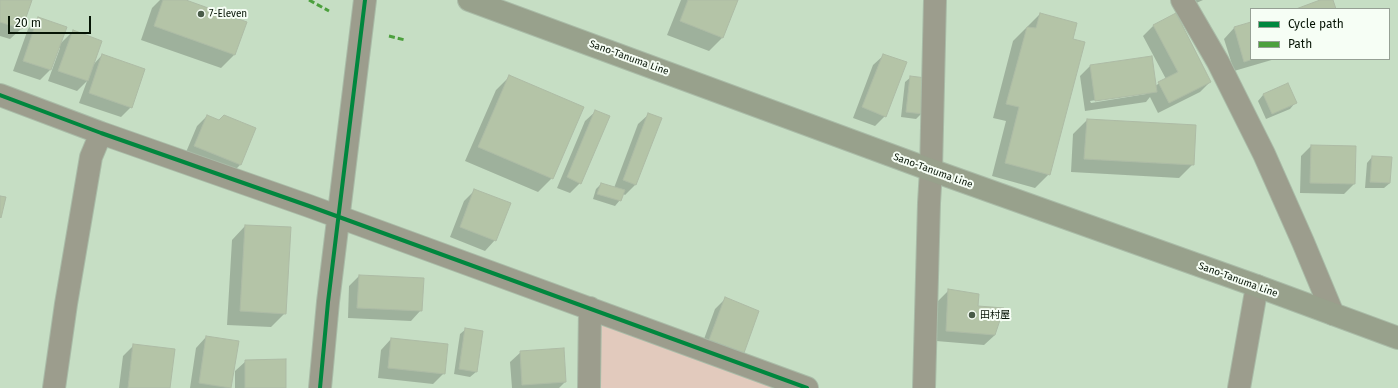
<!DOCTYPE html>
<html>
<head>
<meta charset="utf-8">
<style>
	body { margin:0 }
	#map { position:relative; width:1398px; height:388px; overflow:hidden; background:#c6dec4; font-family:"Fira Sans",sans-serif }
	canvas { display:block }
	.legend { position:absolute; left:1250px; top:8px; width:140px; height:52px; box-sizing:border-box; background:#f6fef5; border:1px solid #96a095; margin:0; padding:5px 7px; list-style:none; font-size:12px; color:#061405 }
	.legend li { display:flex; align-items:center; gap:8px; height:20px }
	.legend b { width:20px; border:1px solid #96a095 }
	.scale { position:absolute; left:8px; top:16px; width:83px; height:18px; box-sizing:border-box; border:2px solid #061405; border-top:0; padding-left:5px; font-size:12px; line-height:14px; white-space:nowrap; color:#061405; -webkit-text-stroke:3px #f6fef5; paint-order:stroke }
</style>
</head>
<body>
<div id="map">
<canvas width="1398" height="388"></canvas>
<ul class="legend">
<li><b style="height:5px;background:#00873e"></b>Cycle path</li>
<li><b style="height:5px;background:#4ca03d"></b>Path</li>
</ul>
<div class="scale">20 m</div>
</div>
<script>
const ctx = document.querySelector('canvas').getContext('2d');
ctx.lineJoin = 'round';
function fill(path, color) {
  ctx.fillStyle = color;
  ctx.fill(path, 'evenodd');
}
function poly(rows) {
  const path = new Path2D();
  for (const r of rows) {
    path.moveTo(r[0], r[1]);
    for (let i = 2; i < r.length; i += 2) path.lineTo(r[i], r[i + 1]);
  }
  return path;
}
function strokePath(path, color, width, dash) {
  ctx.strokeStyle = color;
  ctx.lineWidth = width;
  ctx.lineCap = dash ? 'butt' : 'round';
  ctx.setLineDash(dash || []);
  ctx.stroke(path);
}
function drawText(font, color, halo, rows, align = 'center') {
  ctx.font = font + ' "Fira Sans","Noto Sans JP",sans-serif';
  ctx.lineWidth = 4;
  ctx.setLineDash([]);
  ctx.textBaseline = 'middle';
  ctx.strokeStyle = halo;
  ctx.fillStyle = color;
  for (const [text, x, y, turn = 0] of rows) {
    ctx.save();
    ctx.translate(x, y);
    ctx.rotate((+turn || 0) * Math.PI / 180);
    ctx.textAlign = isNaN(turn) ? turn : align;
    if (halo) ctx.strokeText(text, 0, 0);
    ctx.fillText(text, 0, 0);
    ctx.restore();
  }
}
fill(poly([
	[590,308,807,388,589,388]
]), '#e2cabd');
fill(poly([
	[0,0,31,0,21,29,10,39,0,36],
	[160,0,183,0,234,55,221,68,141,40,152,8],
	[681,0,737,0,722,38,709,51,667,35],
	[1192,0,1203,0,1194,4],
	[1040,14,1072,40,1049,174,1035,188,992,176,1006,121,993,118,1013,41],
	[38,18,59,45,73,31,93,65,102,55,131,107,121,117,79,103,87,81,77,91,48,81,60,48,58,48,50,70,40,80,13,71,28,29],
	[1251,23,1251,59,1275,59,1234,71,1224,39,1234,28],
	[1154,25,1210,82,1200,92,1158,113,1150,97,1146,102,1085,111,1080,76,1090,66,1155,86,1166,79,1143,36],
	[1146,92,1146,94,1091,103,1090,101],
	[884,55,885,116,875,126,853,118,873,65],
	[510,76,552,178,538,192,465,161,496,90],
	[911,77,922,113,916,119,901,117,905,82],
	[1287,85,1295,103,1290,109,1266,119,1258,101,1263,95],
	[596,111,580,183,570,193,557,188,585,121],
	[649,114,636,184,625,195,622,193,620,200,615,206,593,199,596,189,601,184,614,188,638,124],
	[207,116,240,165,230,175,184,157,197,126],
	[1087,120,1193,164,1179,178,1071,172,1073,134],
	[1311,146,1354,184,1344,194,1300,193,1301,156],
	[1372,157,1390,183,1384,188,1365,188,1367,163],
	[474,191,495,240,485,251,450,237,464,201],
	[245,226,285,313,271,327,227,325,232,240],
	[359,276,421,310,411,321,348,318,349,286],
	[948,291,978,294,977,307,995,335,984,345,936,341,938,301],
	[725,299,743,352,732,362,700,350,715,309],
	[466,329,476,372,470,377,454,374,460,334],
	[206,337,230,387,230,388,190,388,196,348],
	[391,339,444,373,433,384,378,378,381,350],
	[134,345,169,388,119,388,123,356],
	[521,352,565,382,559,388,512,388,510,362],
	[246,361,285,388,235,388,235,371]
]), '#0003');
const building = poly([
	[0,0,32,0,22,29,0,22,0,0],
	[163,0,186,0,247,22,235,55,154,26,163,0],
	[688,0,738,0,723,38,680,21,688,0],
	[1320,0,1333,0,1336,9,1296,9,1320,0],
	[1040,13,1077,23,1073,39,1085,42,1050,175,1005,163,1019,107,1006,104,1027,27,1036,28,1040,13],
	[1176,13,1211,82,1169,103,1158,82,1178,72,1153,25,1176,13],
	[38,17,67,27,51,70,23,61,38,17],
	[1251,22,1251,59,1253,59,1244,62,1234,27,1251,22],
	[73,30,102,41,88,81,58,71,73,30],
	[102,54,145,69,132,108,89,93,102,54],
	[883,54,907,62,886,117,862,107,883,54],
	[1152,56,1157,92,1095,101,1090,65,1152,56],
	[509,75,584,107,553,179,478,147,509,75],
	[910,76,926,78,923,114,906,112,910,76],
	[1288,83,1297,103,1272,114,1263,94,1288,83],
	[595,110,610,116,581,184,567,177,595,110],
	[648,113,662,118,636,185,623,180,648,113],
	[207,115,219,120,224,115,256,128,241,165,194,146,207,115],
	[1087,119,1196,125,1194,165,1084,159,1087,119],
	[1311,145,1356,146,1355,184,1310,183,1311,145],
	[1372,156,1392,157,1390,183,1370,182,1372,156],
	[601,183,625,190,621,201,597,194,601,183],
	[474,189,511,203,496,241,460,227,474,189],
	[0,196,6,197,1,218,0,217,0,196],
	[245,225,291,227,286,314,240,311,245,225],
	[359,275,424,278,422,311,357,308,359,275],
	[948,289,979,294,978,306,1004,308,995,335,946,331,948,289],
	[725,297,759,311,744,353,709,340,725,297],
	[465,328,483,331,477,372,459,369,465,328],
	[206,336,239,341,231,388,199,383,206,336],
	[391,338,448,344,445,374,388,368,391,338],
	[133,344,175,349,170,388,128,388,133,344],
	[564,348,566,382,522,385,520,351,564,348],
	[286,359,286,388,245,388,245,360,286,359]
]);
fill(building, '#b4c4a7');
strokePath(building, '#adbba5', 1);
const minor = poly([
	[1182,0,1218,62,1264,154,1303,242,1333,314],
	[0,95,101,133,309,206,807,388],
	[54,388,66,304,91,157,101,133],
	[320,388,328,302,365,0],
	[589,388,590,308],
	[924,388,929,203,931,170,935,0],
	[1239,388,1257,286]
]);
const major = poly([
	[469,0,931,170,1257,286,1398,338]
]);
strokePath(minor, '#a9bba7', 24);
strokePath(major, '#a9bba7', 24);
strokePath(minor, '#9c9d8d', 22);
strokePath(major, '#98a18c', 22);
strokePath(poly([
	[309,0,329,11],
	[389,36,405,40]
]), '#4ca03d', 3, [6, 3]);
strokePath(poly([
	[0,95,101,133,309,206,807,388],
	[320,388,328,302,365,0]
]), '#00873e', 4);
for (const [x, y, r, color] of [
	[201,14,4,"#495b48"],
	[972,315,4,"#495b48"]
]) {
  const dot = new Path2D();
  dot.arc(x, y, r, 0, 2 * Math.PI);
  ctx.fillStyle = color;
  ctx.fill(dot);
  strokePath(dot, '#f6fef5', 1.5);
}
drawText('10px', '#061405', '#f6fef5', [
	["7-Eleven",209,14],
	["田村屋",980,315]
], 'left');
drawText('10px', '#061405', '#f6fef5', [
	["Sano-Tanuma Line",629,58,20],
	["Sano-Tanuma Line",933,171,20],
	["Sano-Tanuma Line",1238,280,20]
]);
</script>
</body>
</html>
